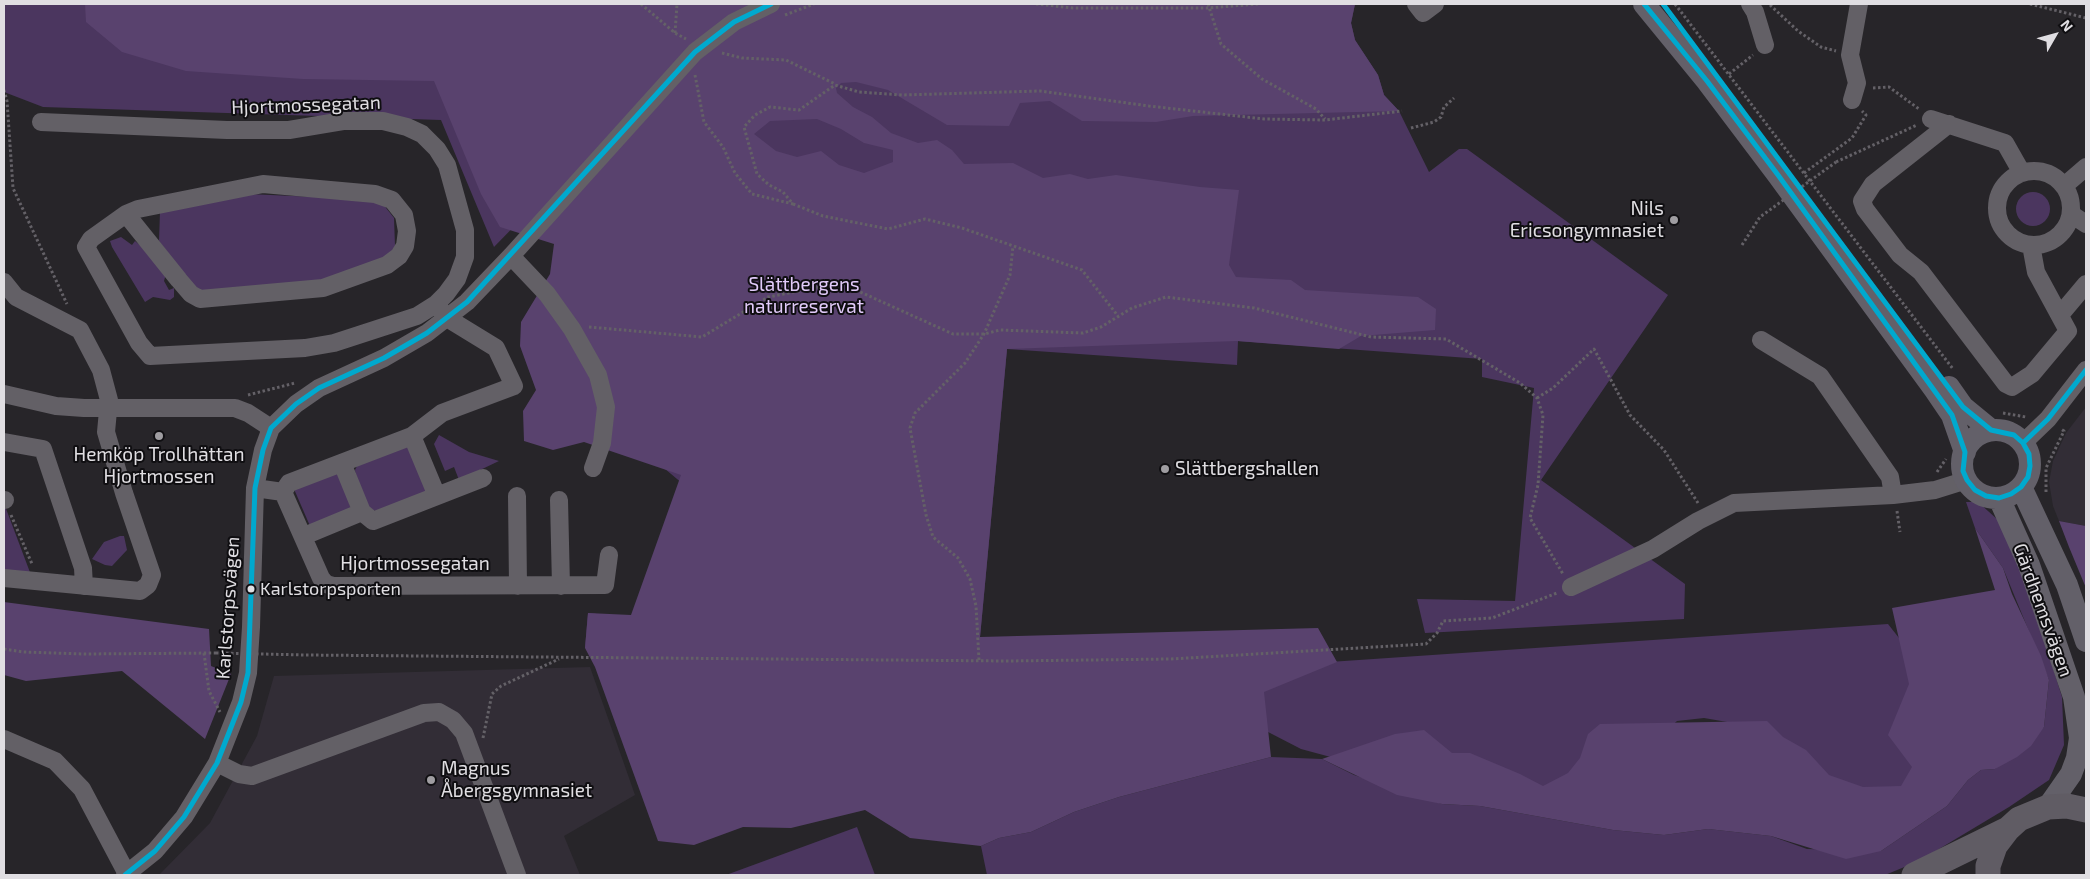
<!DOCTYPE html>
<html>
<head>
<meta charset="utf-8">
<style>
	body { margin:0 }
	#map { position:relative; width:2090px; height:879px; overflow:hidden; background:#272529; font-family:"Exo 2",sans-serif }
	canvas { display:block }
	.frame { position:absolute; inset:0; border:5px solid #e0dee2; pointer-events:none }
	.north { position:absolute; left:2030px; top:10px; width:50px; height:50px; -webkit-text-stroke:4px #0f0e11; paint-order:stroke; rotate:52deg; font-size:14px; font-weight:700; line-height:20px; text-align:center; color:#e0dee2 }
	.north::after { content:''; display:block; margin:auto; width:18px; height:22px; background:#e0dee2; clip-path:polygon(50% 0,100% 100%,50% 72%,0 100%) }
</style>
</head>
<body>
<div id="map">
<canvas width="2090" height="879"></canvas>
<div class="frame"></div>
<div class="north">N</div>
</div>
<script>
const ctx = document.querySelector('canvas').getContext('2d');
ctx.lineJoin = 'round';
function fill(path, color) {
  ctx.fillStyle = color;
  ctx.fill(path, 'evenodd');
}
function poly(rows) {
  const path = new Path2D();
  for (const r of rows) {
    if (r.length === 3) {
      path.moveTo(r[0] + r[2], r[1]);
      path.arc(r[0], r[1], r[2], 0, 2 * Math.PI);
      continue;
    }
    path.moveTo(r[0], r[1]);
    for (let i = 2; i < r.length; i += 2) path.lineTo(r[i], r[i + 1]);
  }
  return path;
}
function strokePath(path, color, width, dash) {
  ctx.strokeStyle = color;
  ctx.lineWidth = width;
  ctx.lineCap = dash ? 'butt' : 'round';
  ctx.setLineDash(dash || []);
  ctx.stroke(path);
}
function drawText(font, color, halo, rows, align = 'center') {
  ctx.font = font + ' "Exo 2",sans-serif';
  ctx.lineWidth = 4;
  ctx.setLineDash([]);
  ctx.textBaseline = 'middle';
  ctx.strokeStyle = halo;
  ctx.fillStyle = color;
  for (const [text, x, y, turn = 0] of rows) {
    ctx.save();
    ctx.translate(x, y);
    ctx.rotate((+turn || 0) * Math.PI / 180);
    ctx.textAlign = isNaN(turn) ? turn : align;
    if (halo) ctx.strokeText(text, 0, 0);
    ctx.fillText(text, 0, 0);
    ctx.restore();
  }
}
fill(poly([
	[2086,407,2086,526,2059,521,2053,506,2049,482,2053,461,2066,433],
	[590,667,635,795,564,836,580,875,159,875,210,823,257,736,274,676]
]), '#322d36');
fill(poly([
	[4,4,731,4,494,247,441,120,43,107,4,92],
	[951,4,1355,4,1351,23,1355,40,1378,75,1384,95,1399,111,1429,172,1459,149,1467,149,1668,295,1541,480,1685,584,1684,619,1425,633,1417,599,1515,601,1534,388,1482,377,1482,359,1238,341,1237,365,1007,349,980,637,585,648,588,613,645,619,683,484,634,443,690,107],
	[2033,209,17],
	[248,194,361,199,383,204,394,218,395,246,392,255,321,280,198,293,159,241,160,212],
	[121,237,132,245,135,241,152,255,166,274,164,281,169,290,174,288,174,297,170,300,153,297,145,302,112,247,110,241],
	[439,435,469,452,499,461,459,480,454,467,445,471,434,444],
	[408,446,428,484,425,495,376,511,370,509,356,478,355,470,359,462],
	[339,470,351,509,310,526,294,489],
	[1966,502,1978,502,1998,520,2026,581,2062,697,2064,745,2049,780,2009,807,1919,861,1885,875,987,875,981,846,999,838,1031,832,1074,812,1119,797,1271,757,1322,759,1354,775,1442,804,1480,806,1613,830,1664,835,1708,829,1771,836,1807,849,1881,851,1947,806,1968,780,1981,770,1995,769,2044,727,2049,680,2003,568,1975,528],
	[4,506,5,506,31,575,4,570],
	[120,536,124,536,127,550,112,566,105,565,92,559,104,542],
	[1888,624,1921,666,1987,727,1882,803,1826,779,1733,723,1704,718,1677,721,1654,742,1633,769,1513,796,1401,776,1301,749,1241,718,1197,671],
	[857,827,875,875,726,875]
]), '#4b365f');
fill(poly([
	[85,4,1355,4,1351,23,1355,40,1378,75,1384,95,1399,111,1193,116,1156,122,1082,121,1050,101,1020,103,1009,126,947,125,888,90,856,82,841,83,836,88,837,93,853,107,872,117,891,133,918,143,937,140,952,150,964,164,1013,163,1043,178,1070,174,1088,179,1116,175,1200,187,1239,190,1229,265,1236,277,1291,280,1305,290,1418,297,1436,309,1435,330,1361,336,1339,349,1237,341,1007,349,980,637,1318,628,1337,662,1264,692,1271,757,1119,797,1074,812,1031,832,999,838,981,846,910,838,865,810,791,828,743,827,694,845,658,841,595,667,585,648,588,613,631,615,681,475,584,442,553,450,524,441,523,411,536,390,520,346,521,322,550,274,554,244,500,227,481,194,434,81,303,79,186,71,122,52,86,22],
	[817,119,841,129,864,143,893,150,893,162,864,173,839,165,821,151,797,157,776,151,754,134,770,121],
	[2059,521,2086,526,2086,588,2069,547],
	[1975,528,2003,568,2012,594,2041,656,2049,680,2044,727,2031,746,2017,757,1995,769,1981,770,1968,780,1947,806,1881,851,1846,859,1771,836,1708,829,1664,835,1613,830,1480,806,1442,804,1397,795,1322,759,1395,734,1424,730,1452,753,1470,753,1520,774,1543,786,1568,773,1580,758,1588,734,1600,724,1767,721,1783,737,1806,750,1829,775,1863,787,1901,786,1912,767,1888,735,1909,684,1892,608,1995,590],
	[4,602,209,629,211,666,231,674,205,739,122,671,26,681,4,675]
]), '#59426e');
strokePath(poly([
	[641,4,675,33,686,39],
	[1036,4,1073,8,1208,8,1258,4],
	[1208,4,1221,44,1262,79,1316,109,1325,119],
	[1675,4,1953,369],
	[2030,4,2086,18],
	[1770,5,1798,31,1821,47,1836,51],
	[785,15,814,4],
	[675,33,677,4],
	[722,53,742,58,786,60,835,84],
	[1729,74,1753,55],
	[695,75,704,122,723,147,735,173,752,194,793,204,783,192,769,185,757,174,744,127,755,115,770,107,799,110,835,85,859,92,902,95,1040,91,1149,106,1264,119,1325,120,1402,111],
	[1873,88,1889,87,1919,109],
	[4,90,7,101,13,188,67,304],
	[1411,128,1434,122,1441,117,1444,107,1454,98],
	[1836,162,1917,125],
	[1804,173,1852,138,1866,115,1862,111],
	[793,204,823,216,888,229,925,219,962,228,1082,270,1118,316],
	[589,327,702,337,768,297,830,285,858,291,953,334,984,334,1000,330,1083,333,1101,327,1132,308,1166,297,1254,308,1371,337,1446,339,1520,383,1537,398,1543,415,1538,485,1530,518,1563,574],
	[248,395,295,383],
	[1537,398,1553,388,1594,349,1630,415,1664,450,1698,503],
	[2003,413,2026,417],
	[1937,472,1946,459],
	[2046,492,2046,468,2064,431,2061,429],
	[1897,511,1900,532],
	[11,515,32,564],
	[4,649,23,652,84,654,216,653],
	[204,653,209,691,220,712],
	[306,655,1007,661,1171,659,1426,644,1437,633,1443,621,1492,618,1557,593],
	[979,660,976,606,970,579,958,558,933,537,926,515,910,428,915,413,965,363,984,334,1010,275,1013,246],
	[483,738,492,694,501,686,559,659]
]), '#646167', 3, [2.5, 2.5]);
strokePath(poly([
	[1416,4,1423,13,1435,4],
	[1750,4,1755,12,1765,45],
	[1852,100,1857,83,1850,55,1859,4],
	[1931,119,2005,143,2022,173],
	[41,122,227,130,289,130,343,121,383,121,407,127,422,134,437,149,447,165,465,230,465,257,457,279,446,294,436,304,447,318,496,348,514,386,442,413,412,436,289,483,283,492],
	[1949,124,1873,184,1862,201,1865,209,1900,255,1921,272,2006,384,2012,387,2032,374,2068,331,2036,272,2031,245],
	[2034,208,37],
	[2064,186,2086,167],
	[126,214,179,280,191,294,200,299,323,288,387,265,399,256,405,246,407,231,404,215,392,200,375,194,263,184,138,209,126,214,91,239,86,247,139,343,150,356,305,348,334,343,417,316,436,304],
	[2071,214,2086,224],
	[511,256,547,294,572,329,598,375,606,407,602,443,593,468],
	[4,282,16,297,80,330,101,370,109,400,106,432,124,493,152,575,148,585,140,591,4,578],
	[2060,315,2086,284],
	[1761,340,1820,376,1890,477,1893,495],
	[4,394,56,406,84,408,235,408,248,413,271,428],
	[412,436,437,496],
	[4,442,43,449,83,568,84,586],
	[2023,443,2048,419,2086,370],
	[342,463,362,512],
	[255,488,283,492,321,578,326,584,333,586,605,585,609,555],
	[517,496,518,586],
	[4,500,5,500],
	[559,500,561,586],
	[304,536,362,512,373,521,483,478],
	[1571,587,1653,549,1698,521,1734,503,1893,495,1935,490,1967,480],
	[4,739,55,761,82,789,127,874],
	[217,763,239,774,252,776,424,713,439,712,453,720,464,733,517,875],
	[125,875,155,851,184,817,217,763,241,702,248,673,251,627,255,488,263,450,271,428,296,404,319,388,384,358,427,333,467,302,511,256,695,52,734,22,771,4]
]), '#636066', 18);
strokePath(poly([
	[1644,4,1707,81,1778,175,1935,390,1952,415,1965,452],
	[1949,387,1963,407,1991,430],
	[1996,464,34],
	[2021,487,2067,585,2086,641],
	[1999,498,2029,565,2074,697,2080,738,2077,758,2071,774,2048,807]
]), '#636069', 22);
strokePath(poly([
	[1914,875,2008,829],
	[1988,875,1988,866,1995,846,2008,829,2019,819,2048,807,2067,806,2086,810]
]), '#605c64', 25);
strokePath(poly([
	[1742,245,1760,217,1836,162],
	[216,653,306,655]
]), '#646167', 3, [2.5, 2.5]);
strokePath(poly([
	[1644,4,1707,81,1778,175,1952,415,1965,452,1963,471,1967,480,1975,490,1986,496,1999,498,2011,494,2021,487,2028,477,2030,466,2029,454,2023,443,2014,435,1991,430,1963,407,1663,4],
	[2023,443,2048,419,2086,370],
	[125,875,155,851,184,817,217,763,241,702,248,673,255,488,263,450,271,428,296,404,319,388,384,358,427,333,467,302,695,52,734,22,771,4]
]), '#00a9ce', 5);
for (const [x, y, r, color] of [
	[1674,220,5,"#9f9da1"],
	[159,436,5,"#9f9da1"],
	[1165,469,5,"#9f9da1"],
	[251,589,4.5,"#e0dee2"],
	[431,780,5,"#9f9da1"]
]) {
  const dot = new Path2D();
  dot.arc(x, y, r, 0, 2 * Math.PI);
  ctx.fillStyle = color;
  ctx.fill(dot);
  strokePath(dot, '#0f0e11', 2);
}
drawText('18px', '#e0dee2', '#0f0e11', [
	["Karlstorpsporten",260,589]
], 'left');
drawText('19px', '#e0dee2', '#0f0e11', [
	["Hjortmossegatan",306,105,-2],
	["Hjortmossegatan",415,564],
	["Karlstorpsvägen",228,608,-86],
	["Gärdhemsvägen",2043,610,70]
]);
drawText('19px', '#e0dee2', '#0f0e11', [
	["Nils",1664,209,"right"],
	["Ericsongymnasiet",1664,231,"right"],
	["Hemköp Trollhättan",159,455,"center"],
	["Hjortmossen",159,477,"center"],
	["Slättbergshallen",1175,469],
	["Magnus",441,769],
	["Åbergsgymnasiet",441,791]
], 'left');
drawText('19px', '#e1caf9', '#0f0e11', [
	["Slättbergens",804,285],
	["naturreservat",804,307]
]);
</script>
</body>
</html>
